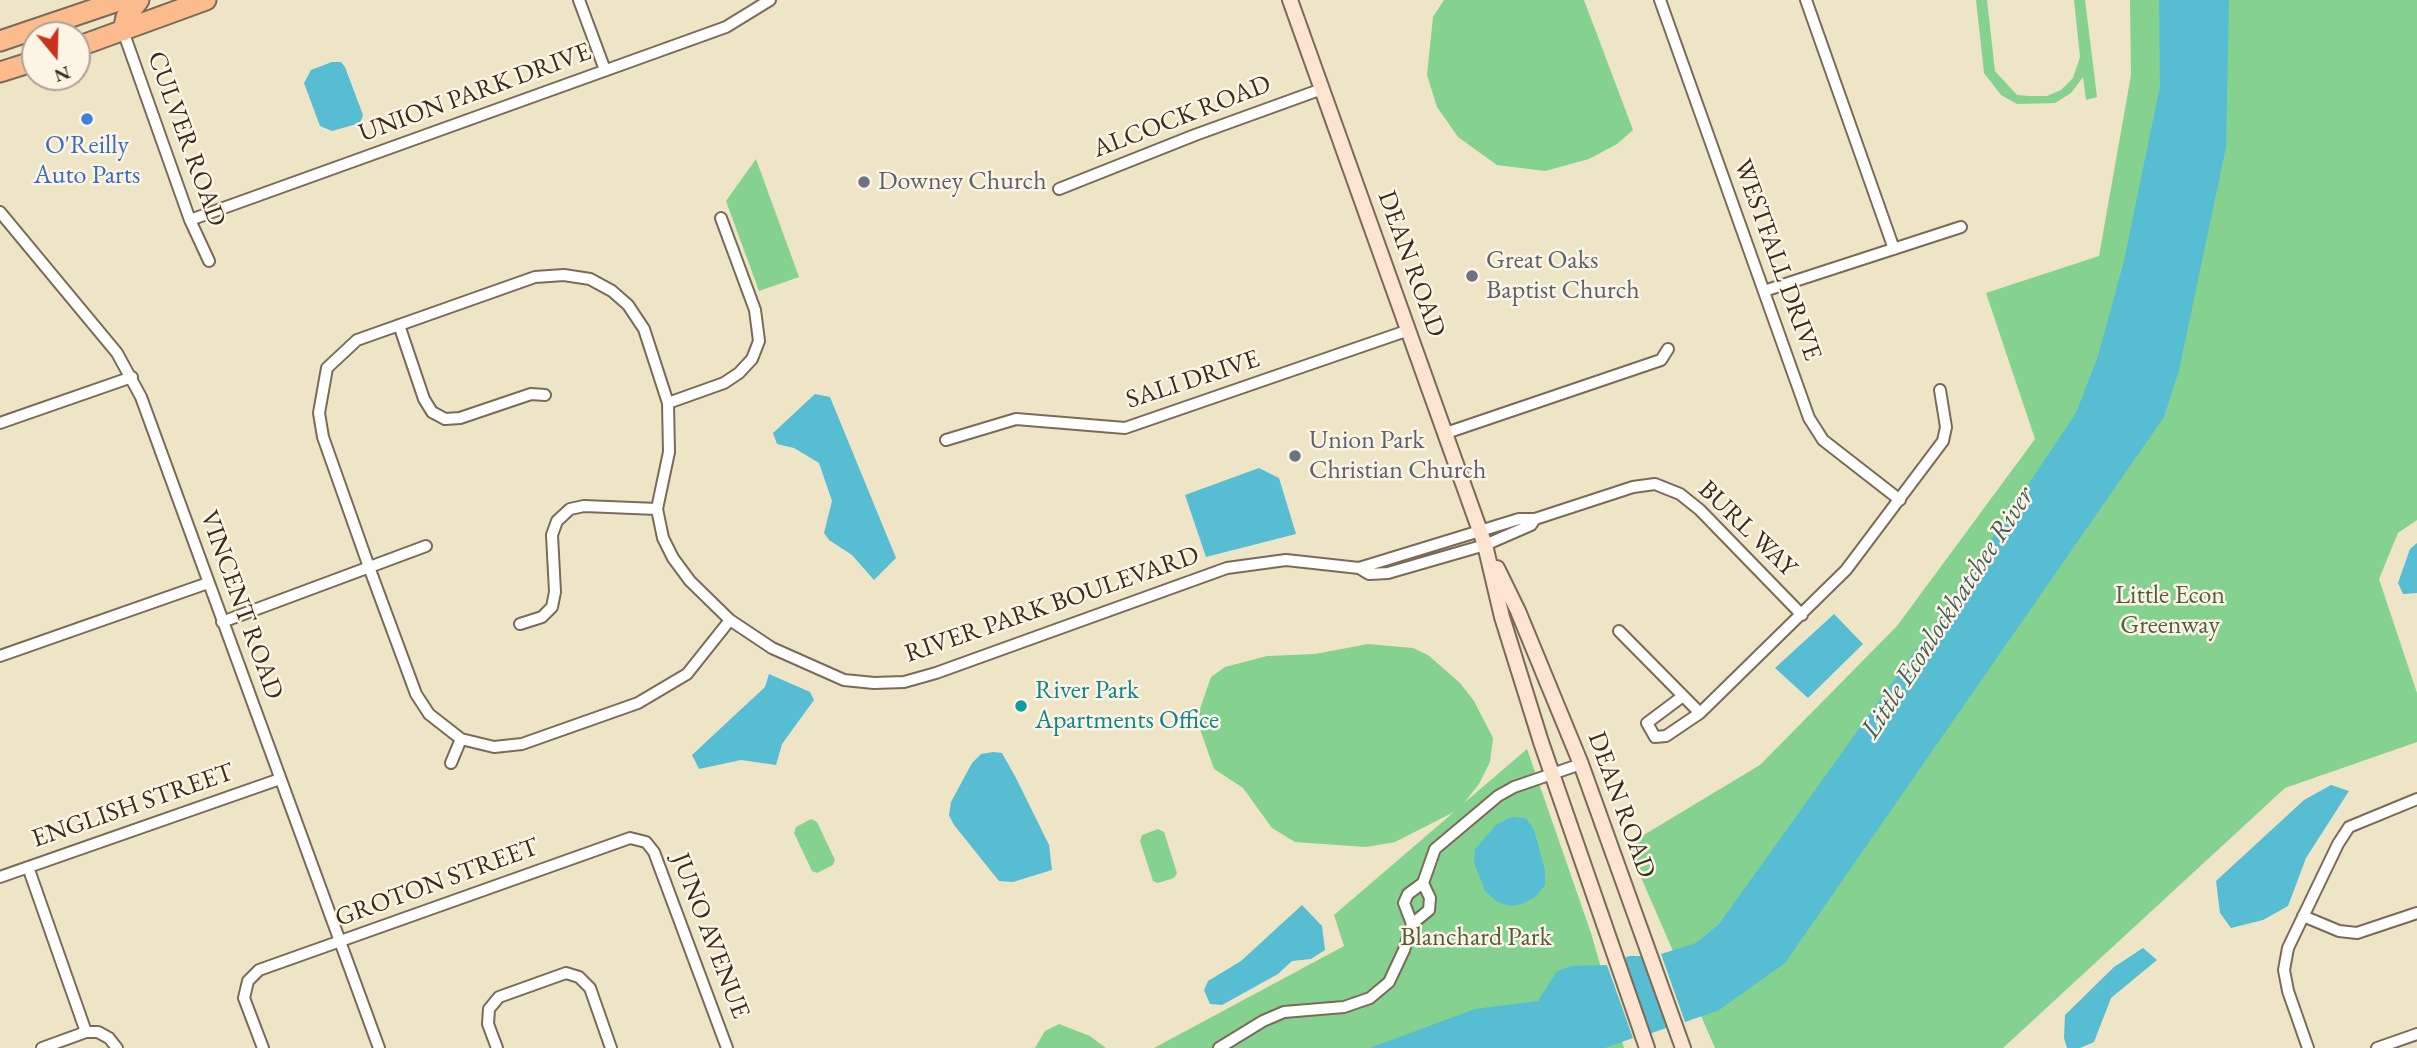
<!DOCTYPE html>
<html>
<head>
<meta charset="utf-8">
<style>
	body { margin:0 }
	#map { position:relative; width:2417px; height:1048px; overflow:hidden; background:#eee5c6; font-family:"EB Garamond",serif }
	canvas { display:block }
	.north { position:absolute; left:21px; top:21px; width:70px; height:70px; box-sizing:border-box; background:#fcf5e5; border:2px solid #afa495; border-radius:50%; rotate:161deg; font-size:19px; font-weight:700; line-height:28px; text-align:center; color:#3b2a1e }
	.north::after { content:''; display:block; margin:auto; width:24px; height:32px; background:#c8321e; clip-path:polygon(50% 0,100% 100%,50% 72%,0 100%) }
</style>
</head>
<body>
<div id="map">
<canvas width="2417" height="1048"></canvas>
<div class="north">N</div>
</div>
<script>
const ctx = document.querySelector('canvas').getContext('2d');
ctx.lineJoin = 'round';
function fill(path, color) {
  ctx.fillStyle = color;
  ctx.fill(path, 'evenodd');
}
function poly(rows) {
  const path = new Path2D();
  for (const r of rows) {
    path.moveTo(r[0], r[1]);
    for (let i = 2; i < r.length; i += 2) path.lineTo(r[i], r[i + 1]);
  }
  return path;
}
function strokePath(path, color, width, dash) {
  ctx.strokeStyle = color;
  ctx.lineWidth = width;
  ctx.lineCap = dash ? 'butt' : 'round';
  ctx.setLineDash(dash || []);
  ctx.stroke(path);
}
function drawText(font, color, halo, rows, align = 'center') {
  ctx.font = font + ' "EB Garamond",serif';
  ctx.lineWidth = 5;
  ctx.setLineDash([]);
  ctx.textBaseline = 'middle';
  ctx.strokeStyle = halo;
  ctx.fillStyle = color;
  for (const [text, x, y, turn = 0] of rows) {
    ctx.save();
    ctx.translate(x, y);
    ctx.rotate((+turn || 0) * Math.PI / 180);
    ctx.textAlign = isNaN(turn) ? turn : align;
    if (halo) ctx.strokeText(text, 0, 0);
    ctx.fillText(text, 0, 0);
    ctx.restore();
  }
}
fill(poly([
	[1444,0,1584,0,1633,130,1617,144,1589,159,1545,171,1497,165,1458,137,1437,107,1427,75,1433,17],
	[1976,0,1987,0,1995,71,2017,95,2029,96,2047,96,2061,90,2073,78,2080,57,2074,0,2085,0,2097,97,2086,100,2083,77,2071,93,2055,103,2017,104,2001,95,1984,73],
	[2130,0,2417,0,2417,520,2398,533,2379,579,2417,693,2417,742,2285,788,2003,1048,1715,1048,1627,845,1760,765,1897,626,2035,439,1986,293,2099,256,2131,75],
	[756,159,799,277,759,291,726,201],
	[1368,644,1413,648,1428,655,1460,683,1474,701,1493,738,1490,762,1479,784,1464,803,1527,749,1591,933,1624,1048,1154,1048,1344,946,1334,915,1454,812,1395,842,1366,847,1295,842,1272,828,1243,788,1214,769,1201,732,1199,712,1211,677,1225,667,1267,656,1315,654],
	[811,819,817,822,835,860,833,865,817,873,812,871,794,833,796,827],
	[1158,829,1164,832,1177,873,1174,878,1158,883,1153,881,1140,841,1142,835],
	[1059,1024,1090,1036,1106,1048,1035,1048,1045,1031]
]), '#84d190');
fill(poly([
	[2159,0,2229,0,2226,147,2179,370,2164,417,1785,963,1719,1010,1685,1022,1661,954,1696,943,1719,924,1937,620,2076,413,2098,356,2124,261,2160,86],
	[332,62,341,62,345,67,363,115,360,123,332,131,320,126,304,83,311,70],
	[815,394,830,397,896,558,874,580,852,555,829,540,824,533,832,501,819,463,794,448,777,444,773,433],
	[1259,468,1279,478,1296,534,1206,557,1185,495],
	[2417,543,2417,593,2403,594,2398,583,2410,549],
	[1834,614,1863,644,1808,698,1775,668],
	[769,674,810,692,814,700,782,744,776,765,741,760,699,769,692,755,765,687],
	[993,752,1002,753,1016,778,1049,845,1052,870,1013,882,999,881,954,825,949,815,951,802,972,763,981,754],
	[2331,785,2349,791,2306,858,2288,906,2263,920,2231,928,2220,913,2216,881,2304,800],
	[1511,817,1526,818,1534,830,1545,870,1545,885,1535,897,1522,904,1510,906,1497,902,1485,891,1474,862,1475,849,1496,825],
	[1302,905,1322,926,1325,950,1311,959,1292,961,1278,974,1222,1005,1210,1004,1204,990,1208,981,1241,961],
	[2143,948,2157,960,2111,998,2094,1042,2080,1048,2067,1048,2064,1038,2065,1015,2114,967],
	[1629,956,1651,956,1675,1025,1643,1036,1617,962],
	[1607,965,1633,1038,1605,1048,1370,1048,1475,1009,1538,1001,1557,971,1572,966]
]), '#56bdd3');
const street = poly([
	[579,0,605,70],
	[1660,0,1809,418,1823,440,1900,500],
	[1806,0,1894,249],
	[123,31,190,220,209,261],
	[1059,189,1195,135,1322,89],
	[0,212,117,353,141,397,379,1048],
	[190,220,726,27,770,0],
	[1764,291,1961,227],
	[399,325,424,399,432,412,445,419,460,418,531,394,545,395],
	[668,403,724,383,739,373,752,359,759,341,755,310,721,218],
	[0,423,132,377],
	[1446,433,1661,360,1668,349],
	[946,440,1016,419,1125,428,1409,330],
	[1359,568,1519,519,1535,519,1633,487,1655,484,1680,494,1700,510,1802,615],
	[730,620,687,674,638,703,522,744,494,747,461,739,429,714,416,694,369,567,323,437,319,413,327,368,357,340,535,277,564,275,590,279,612,291,628,305,644,329,668,403,669,452,657,509,663,538,673,558,690,581,730,620,772,648,844,680,874,683,904,682,936,673,1227,568,1286,560,1359,568,1369,574,1388,573,1485,545,1531,525,1535,519],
	[222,622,426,546],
	[520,624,542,617,552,607,555,592,552,535,557,521,570,509,584,506,657,509],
	[1619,631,1700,713],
	[0,656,208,583],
	[1683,696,1647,723,1655,737,1666,736,1700,713,1846,570,1943,441,1946,427,1940,390],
	[451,763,461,739],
	[28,867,86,1032],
	[0,877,280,779],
	[2303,916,2339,931,2357,933,2417,913],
	[1412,924,1404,903,1408,894,1423,883,1435,849,1498,796,1514,787,1581,764],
	[42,1048,86,1032,98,1032,109,1038,117,1048],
	[263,1048,244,998,248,981,259,970,630,838,646,842,654,852,727,1048],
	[497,1048,488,1024,489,1009,499,997,566,973,579,977,590,988,611,1048],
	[1219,1048,1263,1021,1284,1012,1344,1007,1370,998,1389,982,1404,950,1412,924,1429,910,1430,898,1423,883],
	[2308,1048,2288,991,2284,970,2288,948,2338,844,2349,827,2417,799],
	[2377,1048,2417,1034]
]);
const secondary = poly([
	[1290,0,1485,545,1502,617,1541,742,1647,1048],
	[1497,568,1518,611,1581,764,1683,1048]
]);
const highway = poly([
	[123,31,126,17,139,0],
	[0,41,121,0],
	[77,47,206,0],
	[0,72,35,61]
]);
strokePath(street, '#7a6b59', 14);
strokePath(secondary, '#7a6b59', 18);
strokePath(highway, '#7a6b59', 23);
strokePath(street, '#fff', 10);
strokePath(secondary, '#fde4d1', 14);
strokePath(highway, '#fbbb8c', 19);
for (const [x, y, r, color] of [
	[87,119,7,"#3f7fe0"],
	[864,182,7,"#6b7280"],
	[1472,276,7,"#6b7280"],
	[1295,456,7,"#6b7280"],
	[1021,706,7,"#0f9aa8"]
]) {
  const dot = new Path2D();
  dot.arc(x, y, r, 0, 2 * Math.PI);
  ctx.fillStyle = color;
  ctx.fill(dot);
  strokePath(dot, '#fcf5e5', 2.5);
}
drawText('26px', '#3b2a1e', '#fcf5e5', [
	["UNION PARK DRIVE",475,93,-20],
	["ALCOCK ROAD",1182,117,-21],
	["CULVER ROAD",186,139,70],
	["WESTFALL DRIVE",1777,260,70],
	["DEAN ROAD",1411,264,70],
	["SALI DRIVE",1193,380,-18],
	["BURL WAY",1747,529,44],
	["VINCENT ROAD",241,605,70],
	["RIVER PARK BOULEVARD",1052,605,-19],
	["DEAN ROAD",1621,805,70],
	["ENGLISH STREET",133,806,-19],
	["GROTON STREET",437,883,-20],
	["JUNO AVENUE",710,936,69]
]);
drawText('26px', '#366cbe', '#fcf5e5', [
	["O'Reilly",87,146],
	["Auto Parts",87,176]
]);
drawText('26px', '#5b616d', '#fcf5e5', [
	["Downey Church",878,182],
	["Great Oaks",1486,261],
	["Baptist Church",1486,291],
	["Union Park",1309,441],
	["Christian Church",1309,471]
], 'left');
drawText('26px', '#515c40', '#fcf5e5', [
	["Little Econ",2170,596],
	["Greenway",2170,626],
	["Blanchard Park",1476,938]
]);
drawText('26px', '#0d838f', '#fcf5e5', [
	["River Park",1035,691],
	["Apartments Office",1035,721]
], 'left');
drawText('italic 28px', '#445d5d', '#fcf5e5', [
	["Little Econlockhatchee River",1948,613,-57]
]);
</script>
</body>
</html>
